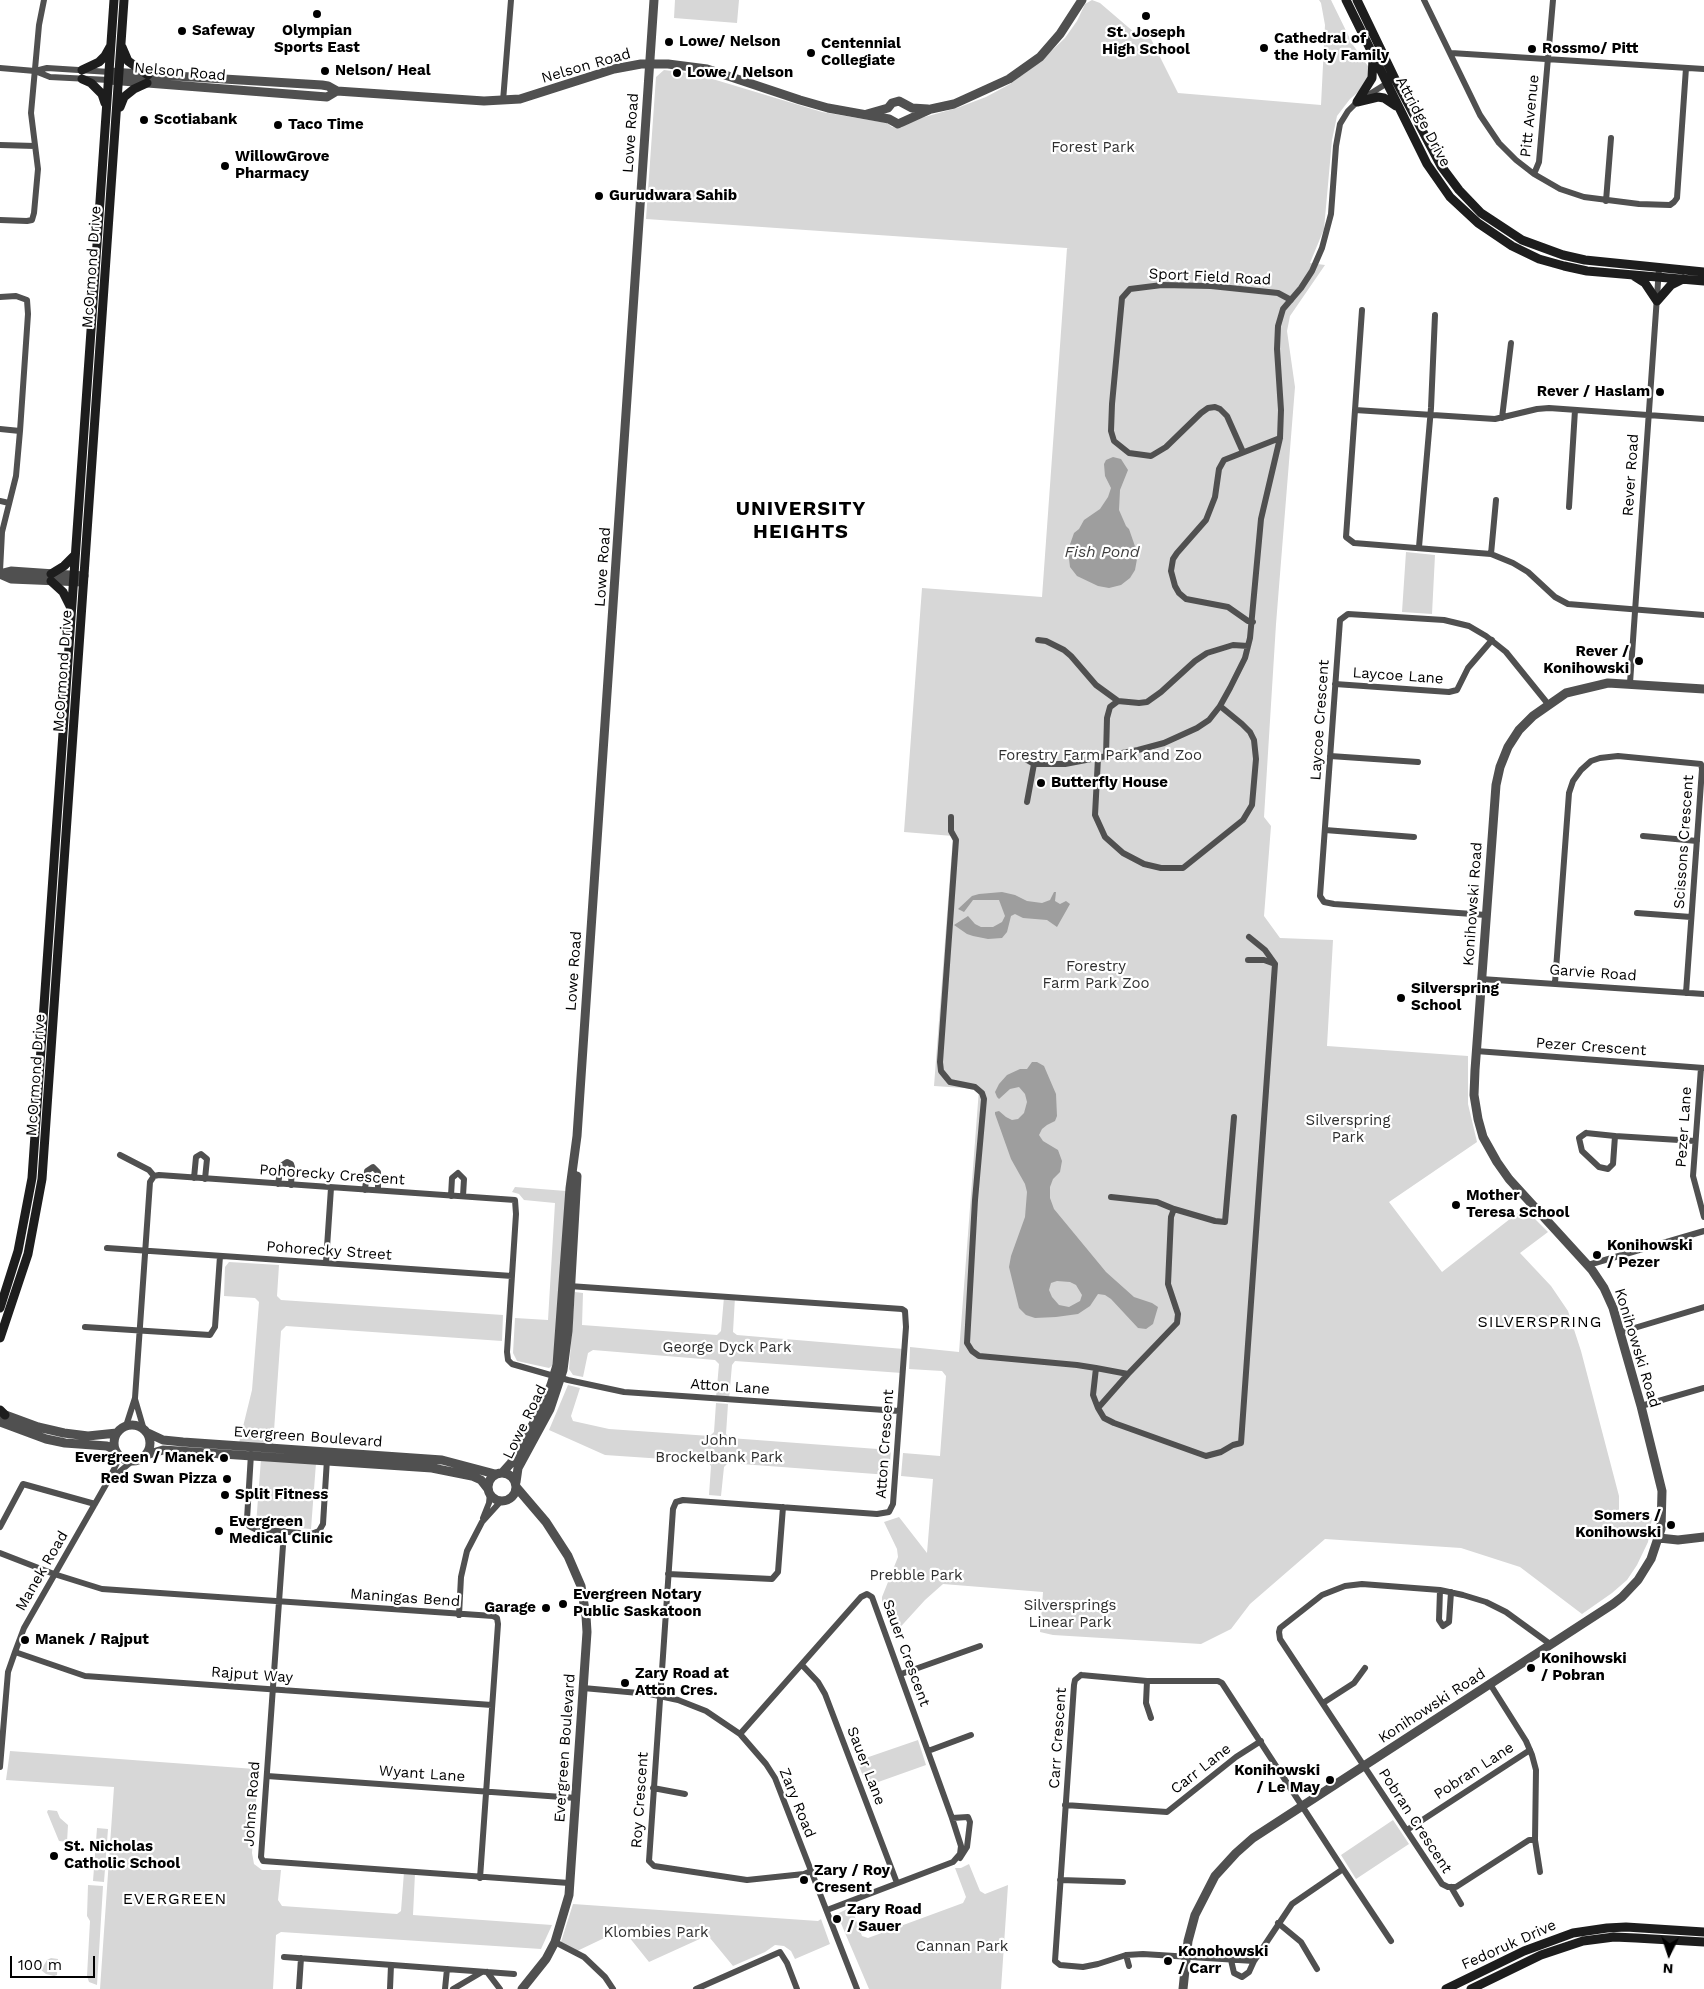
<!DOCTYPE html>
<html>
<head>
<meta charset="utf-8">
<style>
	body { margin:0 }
	#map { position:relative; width:1704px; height:1989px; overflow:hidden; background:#fff; font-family:"Work Sans",sans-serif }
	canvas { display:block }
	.north { position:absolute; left:1644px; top:1929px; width:50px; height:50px; -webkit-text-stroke:4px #fff; paint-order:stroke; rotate:184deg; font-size:14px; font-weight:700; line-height:20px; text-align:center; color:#000 }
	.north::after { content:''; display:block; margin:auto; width:18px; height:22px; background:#000; clip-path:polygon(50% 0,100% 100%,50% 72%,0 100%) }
	.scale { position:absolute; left:10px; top:1956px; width:85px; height:22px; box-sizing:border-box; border:2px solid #000; border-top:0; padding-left:6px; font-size:15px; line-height:18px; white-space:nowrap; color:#000; -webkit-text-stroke:4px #fff; paint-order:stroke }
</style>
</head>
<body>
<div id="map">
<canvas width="1704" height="1989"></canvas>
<div class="north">N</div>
<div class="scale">100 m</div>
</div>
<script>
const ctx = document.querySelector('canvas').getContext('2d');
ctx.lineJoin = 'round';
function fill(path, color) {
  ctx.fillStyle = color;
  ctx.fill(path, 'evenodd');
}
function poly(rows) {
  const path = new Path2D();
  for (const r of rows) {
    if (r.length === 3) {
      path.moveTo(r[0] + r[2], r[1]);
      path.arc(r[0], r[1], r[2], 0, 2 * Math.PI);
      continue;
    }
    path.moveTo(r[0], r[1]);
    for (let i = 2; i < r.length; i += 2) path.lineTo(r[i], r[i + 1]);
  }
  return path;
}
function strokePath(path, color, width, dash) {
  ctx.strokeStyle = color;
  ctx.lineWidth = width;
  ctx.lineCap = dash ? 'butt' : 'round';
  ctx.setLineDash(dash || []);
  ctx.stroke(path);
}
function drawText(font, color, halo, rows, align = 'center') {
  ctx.font = font + ' "Work Sans",sans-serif';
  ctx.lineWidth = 4.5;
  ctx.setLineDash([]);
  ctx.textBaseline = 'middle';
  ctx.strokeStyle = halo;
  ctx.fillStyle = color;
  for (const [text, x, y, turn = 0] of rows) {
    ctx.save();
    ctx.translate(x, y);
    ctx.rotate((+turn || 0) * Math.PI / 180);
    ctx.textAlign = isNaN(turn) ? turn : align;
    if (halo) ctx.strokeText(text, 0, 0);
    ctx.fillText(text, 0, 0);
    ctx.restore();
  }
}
fill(poly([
	[675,0,739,0,737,23,674,18],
	[1092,0,1100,3,1135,33,1151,39,1178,93,1321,105,1325,25,1321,3,1319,0,1331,0,1353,45,1370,69,1370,73,1364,87,1350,99,1337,116,1332,140,1324,229,1310,263,1325,265,1290,316,1287,331,1295,387,1276,624,1264,817,1271,826,1264,916,1280,938,1333,940,1327,1046,1468,1056,1468,1104,1477,1142,1389,1202,1442,1272,1524,1208,1548,1232,1520,1253,1551,1286,1568,1311,1581,1351,1619,1496,1619,1517,1652,1518,1648,1542,1637,1565,1627,1580,1612,1593,1582,1614,1520,1567,1461,1548,1325,1539,1250,1604,1231,1629,1201,1644,1053,1635,1040,1632,1043,1592,943,1584,925,1600,894,1634,882,1604,882,1597,898,1557,897,1549,884,1522,899,1517,927,1553,933,1479,901,1476,903,1453,940,1456,946,1376,942,1371,909,1369,910,1347,959,1352,979,1089,934,1086,953,836,904,832,922,588,1042,597,1067,248,1096,250,646,219,656,77,664,70,696,74,822,112,887,123,892,127,901,128,910,121,957,108,986,97,1010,84,1041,61,1065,38,1077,21,1085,4],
	[1406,552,1435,555,1432,614,1402,612],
	[515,1187,566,1191,554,1361,553,1365,549,1368,517,1361,513,1353,515,1318,548,1320,555,1203,524,1200,519,1194,512,1192],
	[229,1262,279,1265,277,1296,281,1300,503,1315,502,1341,286,1326,281,1331,273,1445,239,1443,252,1390,259,1302,255,1298,224,1296,225,1267],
	[575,1292,583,1293,582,1325,717,1335,721,1331,724,1297,735,1297,733,1332,737,1335,904,1349,902,1373,735,1361,732,1365,729,1399,716,1398,719,1364,715,1360,593,1350,588,1353,583,1377,573,1375,569,1369],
	[568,1385,580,1388,571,1416,573,1421,609,1429,710,1436,714,1432,716,1403,728,1404,726,1434,730,1438,891,1450,889,1475,728,1463,724,1467,721,1496,709,1495,711,1466,708,1462,605,1455,549,1430],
	[261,1459,316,1463,311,1529,256,1525],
	[918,1740,926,1765,867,1786,857,1761],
	[10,1751,255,1769,258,1773,252,1853,254,1864,262,1870,281,1870,278,1900,282,1906,397,1914,401,1911,404,1872,415,1873,413,1915,552,1925,541,1949,281,1932,276,1935,273,1989,100,1989,114,1787,6,1780],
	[48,1810,57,1811,60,1818,68,1825,67,1842,59,1841,47,1812],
	[1393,1820,1409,1844,1356,1879,1341,1855],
	[97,1828,108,1829,104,1882,93,1881],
	[969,1864,980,1891,985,1894,1008,1885,1001,1989,869,1989,837,1914,851,1907,862,1936,868,1938,963,1903,966,1897,955,1868,961,1868],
	[88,1885,103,1886,97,1985,89,1982,87,1976,90,1921,87,1916],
	[573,1904,818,1921,821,1919,830,1944,795,1959,791,1951,784,1946,775,1945,765,1952,733,1966,710,1938,704,1937,649,1962,625,1932,619,1931,575,1952,560,1945],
	[51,1958,58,1959,57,1975,54,1976,46,1974,41,1970,47,1960]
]), '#d7d7d7');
fill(poly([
	[1113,457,1121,459,1128,470,1120,490,1119,510,1126,526,1129,529,1137,552,1137,559,1135,570,1130,578,1121,585,1109,588,1098,586,1077,576,1070,567,1068,550,1074,533,1079,529,1084,520,1100,509,1108,497,1111,488,1105,476,1104,464,1106,460],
	[1002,892,1015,895,1027,901,1042,903,1050,900,1054,892,1056,892,1055,901,1060,904,1066,901,1070,904,1057,927,1047,920,1023,918,1015,914,1011,916,1007,932,1002,938,988,939,973,936,967,934,954,925,968,916,975,924,981,927,993,927,1002,922,1005,916,999,900,973,900,964,912,958,909,972,896,979,894],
	[1032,1062,1037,1062,1044,1066,1056,1094,1057,1116,1055,1121,1047,1125,1042,1129,1039,1135,1043,1141,1058,1150,1062,1161,1060,1172,1053,1179,1050,1187,1050,1198,1054,1209,1106,1272,1134,1297,1152,1303,1158,1307,1153,1324,1146,1329,1138,1328,1111,1299,1105,1295,1098,1294,1090,1306,1078,1314,1056,1317,1035,1318,1026,1315,1019,1308,1009,1267,1011,1256,1025,1217,1027,1192,1025,1184,1011,1159,995,1114,995,1112,999,1111,1006,1117,1012,1120,1018,1119,1024,1113,1027,1102,1025,1094,1019,1087,1010,1089,999,1099,997,1097,995,1092,999,1084,1007,1075,1020,1069,1027,1069],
	[1057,1281,1070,1282,1076,1285,1082,1295,1080,1301,1069,1307,1059,1305,1052,1297,1049,1290,1051,1283]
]), '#9e9e9e');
strokePath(poly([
	[1424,0,1480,115,1499,143,1516,160,1534,174,1560,189,1584,197,1639,204,1670,205,1674,202,1677,198,1686,68],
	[1451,53,1704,69],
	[0,68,35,71,47,68,110,72],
	[35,71,50,77,109,80],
	[503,101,511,0],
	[0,145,35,146],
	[1534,174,1539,162,1553,0],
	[1606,201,1611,138],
	[0,220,27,221,32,220,34,213,38,169,31,113,39,25,44,0],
	[0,297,16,296,27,300,28,314,20,431],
	[1355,410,1362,310],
	[1502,418,1511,343],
	[1704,419,1549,408,1537,409,1495,419,1355,410,1346,537,1354,543,1491,554,1513,563,1528,572,1555,597,1568,604,1704,615],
	[0,429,20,431,16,476,2,532,0,571],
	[1243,452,1227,416,1220,409,1215,407,1208,408,1201,413,1166,447,1151,456,1129,453,1114,441,1111,431,1112,404,1122,298,1130,289,1162,285,1211,286,1278,293,1291,300],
	[0,501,9,503],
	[1569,507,1575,410],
	[1419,547,1431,408,1435,315],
	[1491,554,1496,500],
	[1253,622,1248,621,1228,607,1186,599,1179,593,1175,586,1171,571,1173,559,1177,553,1206,520,1215,497,1219,469,1224,460,1280,438],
	[1038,640,1046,641,1064,650,1071,656,1096,685,1118,701],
	[1630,683,1659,268],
	[1335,684,1449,692,1457,690,1468,668,1492,640],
	[1018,755,1034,764,1065,764,1138,750,1164,743,1197,728,1209,720,1220,706,1230,688,1245,658,1250,638,1261,519,1280,438,1281,410,1277,349,1278,326,1283,309,1301,288,1312,271,1322,248,1331,214,1336,146,1340,124,1348,111,1357,102,1389,82],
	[1106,756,1107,718,1110,707,1118,701,1139,703,1147,702,1161,692,1195,661,1207,653,1233,645,1248,646],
	[1330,756,1418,762],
	[1098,758,1095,815,1105,837,1123,853,1144,864,1161,868,1183,868,1243,820,1252,805,1256,759,1254,740,1250,732,1242,724,1220,706],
	[1027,802,1034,764],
	[951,817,951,831,956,840,940,1062,941,1071,950,1082,975,1087,982,1093,984,1099,975,1200,967,1343,972,1351,979,1356,1077,1365,1096,1368],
	[1325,830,1414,837],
	[1643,836,1697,841],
	[1637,913,1691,917],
	[1486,915,1334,904,1324,902,1320,896,1340,620,1348,614,1444,620,1469,626,1486,636,1506,652,1548,704],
	[1248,960,1264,960,1275,964],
	[1481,979,1704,994],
	[1555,983,1569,793,1573,781,1581,770,1591,761,1600,758,1618,756,1701,764,1702,769,1686,993],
	[1476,1051,1704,1068],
	[1701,1068,1693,1176,1704,1217],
	[1586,1133,1615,1136,1613,1164,1608,1169,1599,1167,1582,1151,1579,1138,1586,1133],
	[1615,1136,1695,1141],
	[120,1155,149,1170,154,1176],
	[194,1178,196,1157,201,1154,207,1159,205,1179],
	[278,1184,281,1166,287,1162,291,1164,292,1167,291,1185],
	[365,1190,367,1171,373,1167,378,1172,378,1190],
	[451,1196,452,1178,458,1173,464,1179,463,1196],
	[1111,1197,1157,1202,1174,1209],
	[107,1248,512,1276],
	[326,1262,331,1188],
	[1588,1265,1704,1231],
	[569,1286,902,1309,905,1311,906,1327,893,1504,889,1512,877,1514,683,1500,676,1502,673,1509,649,1861,654,1866,747,1880,804,1874,811,1871],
	[85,1327,210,1335,215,1327,220,1256],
	[1621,1332,1704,1307],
	[1128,1374,1096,1368,1093,1395,1098,1408,1128,1374,1177,1323,1178,1314,1168,1284,1171,1217,1174,1209,1215,1221,1225,1222,1234,1117],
	[135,1399,144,1430],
	[1641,1406,1704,1388],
	[1098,1408,1104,1418,1114,1423,1206,1456,1221,1452,1233,1445,1241,1443,1275,964,1265,950,1249,937],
	[126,1426,135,1398,150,1182,154,1176,159,1175,515,1200,516,1214,507,1352,508,1360,512,1364,568,1380,624,1392,899,1411],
	[251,1454,247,1519,249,1526,255,1529,311,1534,319,1531,323,1524,327,1459],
	[111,1479,131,1462],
	[483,1518,489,1503,490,1493],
	[0,1527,23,1484,95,1504],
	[284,1531,261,1857,263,1861,569,1883],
	[0,1553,54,1574,102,1589,493,1616,497,1618,498,1624,480,1878],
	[668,1574,772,1579,778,1572,783,1507],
	[1440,1590,1439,1620,1443,1626,1449,1622,1451,1592],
	[459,1615,461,1577,467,1551,482,1522,501,1501],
	[15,1652,85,1676,492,1705],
	[802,1665,818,1682,825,1694,897,1883],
	[901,1674,980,1646],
	[1081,1675,1147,1681,1218,1681,1222,1683,1343,1869,1292,1904,1254,1961,1143,1954,1126,1955,1098,1964,1083,1967,1060,1965,1055,1961,1074,1685,1075,1680,1081,1675],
	[1147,1681,1146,1703,1151,1718],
	[1490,1684,1526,1741,1532,1755,1536,1770,1535,1840,1529,1840,1456,1887,1448,1887,1442,1884,1280,1639,1279,1632,1280,1628,1322,1595,1345,1586,1362,1584,1440,1590,1463,1595,1486,1602,1506,1612,1550,1644],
	[583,1688,650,1694,678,1700,706,1711,740,1734,766,1764,775,1778,857,1989],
	[1323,1703,1354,1683,1365,1668],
	[740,1734,861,1597,867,1594,872,1597,952,1818,961,1846,960,1854,953,1862,827,1910],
	[928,1751,971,1735],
	[0,1767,8,1672,15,1652,24,1628,108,1481,120,1457],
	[267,1776,576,1798],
	[653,1788,685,1794],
	[1065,1805,1167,1812,1236,1757,1261,1741],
	[952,1818,968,1817,970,1822,967,1847,960,1858],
	[1407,1830,1530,1750],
	[1535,1840,1540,1872],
	[1343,1869,1391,1941],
	[1060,1880,1123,1882],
	[1451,1887,1461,1904],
	[1278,1923,1301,1942,1317,1969],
	[555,1942,584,1957,605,1977,613,1989],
	[1126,1955,1129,1966],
	[284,1957,514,1974],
	[1231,1960,1234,1973,1242,1977,1249,1972,1254,1961],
	[487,1972,500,1989],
	[299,1989,301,1958],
	[390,1989,391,1965],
	[445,1989,447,1969],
	[453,1989,482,1972],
	[696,1989,780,1952,787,1963,797,1989]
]), '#505050', 6);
strokePath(poly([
	[110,72,322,85,328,86,337,91,484,101,520,99,614,69,641,64,668,64,707,69,800,100,828,108,889,119,898,124,931,109,954,104,1009,79,1040,57,1060,34,1082,0],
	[109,80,327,97,337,91],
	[867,114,888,108,892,103,899,101,912,108,928,109],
	[0,574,11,571,84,576],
	[0,574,11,579,83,582],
	[0,1413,38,1427,64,1433,88,1436,117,1433],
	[0,1422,46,1439,65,1443,107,1446,115,1450],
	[132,1443,18],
	[148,1433,163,1440,183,1442,442,1460,495,1474],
	[146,1455,163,1450,432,1468,472,1476,481,1480,488,1489],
	[502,1487,14],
	[502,1473,511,1463,540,1412,551,1385,557,1365,570,1188,577,1136,654,0],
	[516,1482,518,1468,550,1409,563,1370,568,1331,577,1176],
	[517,1488,546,1522,568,1556,581,1586,586,1616,587,1632,569,1895,555,1942,546,1959,522,1989],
	[1659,1538,1678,1540,1704,1537],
	[1183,1989,1188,1941,1195,1915,1215,1876,1236,1853,1253,1838,1613,1604,1622,1597,1638,1580,1651,1559,1661,1529,1662,1491,1641,1406,1613,1308,1604,1288,1592,1270,1509,1179,1497,1162,1483,1137,1478,1119,1474,1095,1475,1070,1496,785,1500,767,1508,747,1519,730,1533,716,1566,693,1608,683,1704,689]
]), '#505050', 9);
strokePath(poly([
	[1346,0,1427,164,1450,197,1478,223,1512,246,1539,259,1564,266,1587,271,1704,281],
	[1357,0,1395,79,1441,166,1459,190,1481,213,1522,240,1563,255,1585,260,1704,272],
	[122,47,128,61,148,75],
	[82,70,99,62,105,56,110,47],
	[82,79,91,83,102,94,105,103],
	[1357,102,1372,78,1373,59],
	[1357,102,1378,97,1384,98,1396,106],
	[120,107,124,97,134,89,147,83],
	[1634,276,1645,283,1657,301,1671,285,1683,279],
	[51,574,64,566,75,555],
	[51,581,63,592,71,608],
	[0,1308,18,1251,32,1178,114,0],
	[0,1338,28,1254,42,1179,124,0],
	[0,1410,5,1415],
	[1446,1989,1524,1951,1573,1933,1607,1928,1626,1927,1704,1932],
	[1471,1989,1541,1955,1583,1941,1614,1937,1636,1938,1704,1942]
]), '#1d1d1d', 9);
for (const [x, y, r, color] of [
	[317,14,5,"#000"],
	[1146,16,5,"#000"],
	[182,31,5,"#000"],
	[669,42,5,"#000"],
	[1264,48,5,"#000"],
	[1532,49,5,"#000"],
	[811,53,5,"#000"],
	[325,71,5,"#000"],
	[677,73,5,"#000"],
	[144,120,5,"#000"],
	[278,125,5,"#000"],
	[225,166,5,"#000"],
	[599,196,5,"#000"],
	[1660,392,5,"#000"],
	[1639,661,5,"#000"],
	[1041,783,5,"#000"],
	[1401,998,5,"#000"],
	[1456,1205,5,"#000"],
	[1597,1255,5,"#000"],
	[224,1458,5,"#000"],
	[227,1479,5,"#000"],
	[225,1495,5,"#000"],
	[1671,1525,5,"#000"],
	[219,1531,5,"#000"],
	[563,1604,5,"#000"],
	[546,1608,5,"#000"],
	[25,1640,5,"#000"],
	[1531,1668,5,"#000"],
	[625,1683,5,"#000"],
	[1330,1780,5,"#000"],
	[54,1856,5,"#000"],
	[804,1880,5,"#000"],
	[837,1919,5,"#000"],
	[1168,1961,5,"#000"]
]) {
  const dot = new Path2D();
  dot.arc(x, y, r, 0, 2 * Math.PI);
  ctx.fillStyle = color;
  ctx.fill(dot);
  strokePath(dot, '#fff', 2);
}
drawText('bold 15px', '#000', '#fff', [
	["Safeway",192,31],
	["Olympian",317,31,"center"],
	["Sports East",317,48,"center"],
	["St. Joseph",1146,33,"center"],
	["High School",1146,50,"center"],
	["Cathedral of",1274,39],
	["the Holy Family",1274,56],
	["Lowe/ Nelson",679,42],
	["Centennial",821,44],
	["Collegiate",821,61],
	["Rossmo/ Pitt",1542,49],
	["Nelson/ Heal",335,71],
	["Lowe / Nelson",687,73],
	["Scotiabank",154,120],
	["Taco Time",288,125],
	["WillowGrove",235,157],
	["Pharmacy",235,174],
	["Gurudwara Sahib",609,196],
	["Rever / Haslam",1650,392,"right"],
	["Rever /",1629,652,"right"],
	["Konihowski",1629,669,"right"],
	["Butterfly House",1051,783],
	["Silverspring",1411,989],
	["School",1411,1006],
	["Mother",1466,1196],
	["Teresa School",1466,1213],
	["Konihowski",1607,1246],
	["/ Pezer",1607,1263],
	["Evergreen / Manek",214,1458,"right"],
	["Red Swan Pizza",217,1479,"right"],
	["Split Fitness",235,1495],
	["Somers /",1661,1516,"right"],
	["Konihowski",1661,1533,"right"],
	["Evergreen",229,1522],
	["Medical Clinic",229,1539],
	["Evergreen Notary",573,1595],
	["Public Saskatoon",573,1612],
	["Garage",536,1608,"right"],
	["Manek / Rajput",35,1640],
	["Konihowski",1541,1659],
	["/ Pobran",1541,1676],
	["Zary Road at",635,1674],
	["Atton Cres.",635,1691],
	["Konihowski",1320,1771,"right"],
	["/ Le May",1320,1788,"right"],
	["St. Nicholas",64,1847],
	["Catholic School",64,1864],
	["Zary / Roy",814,1871],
	["Cresent",814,1888],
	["Zary Road",847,1910],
	["/ Sauer",847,1927],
	["Konohowski",1178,1952],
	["/ Carr",1178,1969]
], 'left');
drawText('15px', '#000', '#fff', [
	["Nelson Road",586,66,-16],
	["Nelson Road",180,72,5],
	["Pitt Avenue",1530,116,-84],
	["Attridge Drive",1423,122,62],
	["Lowe Road",631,133,-86],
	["McOrmond Drive",92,267,-86],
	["Sport Field Road",1210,277,3],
	["Rever Road",1631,475,-86],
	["Lowe Road",603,567,-86],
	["McOrmond Drive",63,671,-86],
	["Laycoe Lane",1398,676,4],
	["Laycoe Crescent",1320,720,-86],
	["Scissons Crescent",1684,842,-86],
	["Konihowski Road",1473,904,-86],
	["Lowe Road",574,971,-86],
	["Garvie Road",1593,973,4],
	["Pezer Crescent",1591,1047,4],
	["McOrmond Drive",36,1075,-86],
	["Pezer Lane",1684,1127,-86],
	["Pohorecky Crescent",332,1175,4],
	["Pohorecky Street",329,1251,4],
	["Konihowski Road",1637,1348,73],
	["Atton Lane",730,1387,4],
	["Lowe Road",525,1422,-64],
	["Evergreen Boulevard",308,1437,4],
	["Atton Crescent",885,1444,-86],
	["Manek Road",42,1571,-60],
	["Maningas Bend",405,1598,4],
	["Sauer Crescent",906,1653,70],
	["Rajput Way",252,1675,4],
	["Konihowski Road",1432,1706,-33],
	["Carr Crescent",1058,1738,-86],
	["Evergreen Boulevard",565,1748,-86],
	["Sauer Lane",866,1766,69],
	["Carr Lane",1201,1769,-38],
	["Pobran Lane",1474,1771,-33],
	["Wyant Lane",422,1774,4],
	["Roy Crescent",640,1800,-86],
	["Zary Road",797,1803,68],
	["Johns Road",252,1804,-86],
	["Pobran Crescent",1415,1821,57],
	["Fedoruk Drive",1509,1945,-24]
]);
drawText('15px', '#2e2e2e', '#fff', [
	["Forest Park",1093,148],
	["Forestry Farm Park and Zoo",1100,756],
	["Forestry",1096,967],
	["Farm Park Zoo",1096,984],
	["Silverspring",1348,1121],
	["Park",1348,1138],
	["George Dyck Park",727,1348],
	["John",719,1441],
	["Brockelbank Park",719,1458],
	["Prebble Park",916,1576],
	["Silversprings",1070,1606],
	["Linear Park",1070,1623],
	["Klombies Park",656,1933],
	["Cannan Park",962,1947]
]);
drawText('italic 16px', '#3f3f3f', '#fff', [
	["Fish Pond",1102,552]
]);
ctx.letterSpacing = '1px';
drawText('16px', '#000', '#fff', [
	["SILVERSPRING",1540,1322],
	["EVERGREEN",175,1899]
]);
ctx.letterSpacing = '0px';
ctx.letterSpacing = '1px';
drawText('bold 20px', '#000', '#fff', [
	["UNIVERSITY",801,509],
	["HEIGHTS",801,532]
]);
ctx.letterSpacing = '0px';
</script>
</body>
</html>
